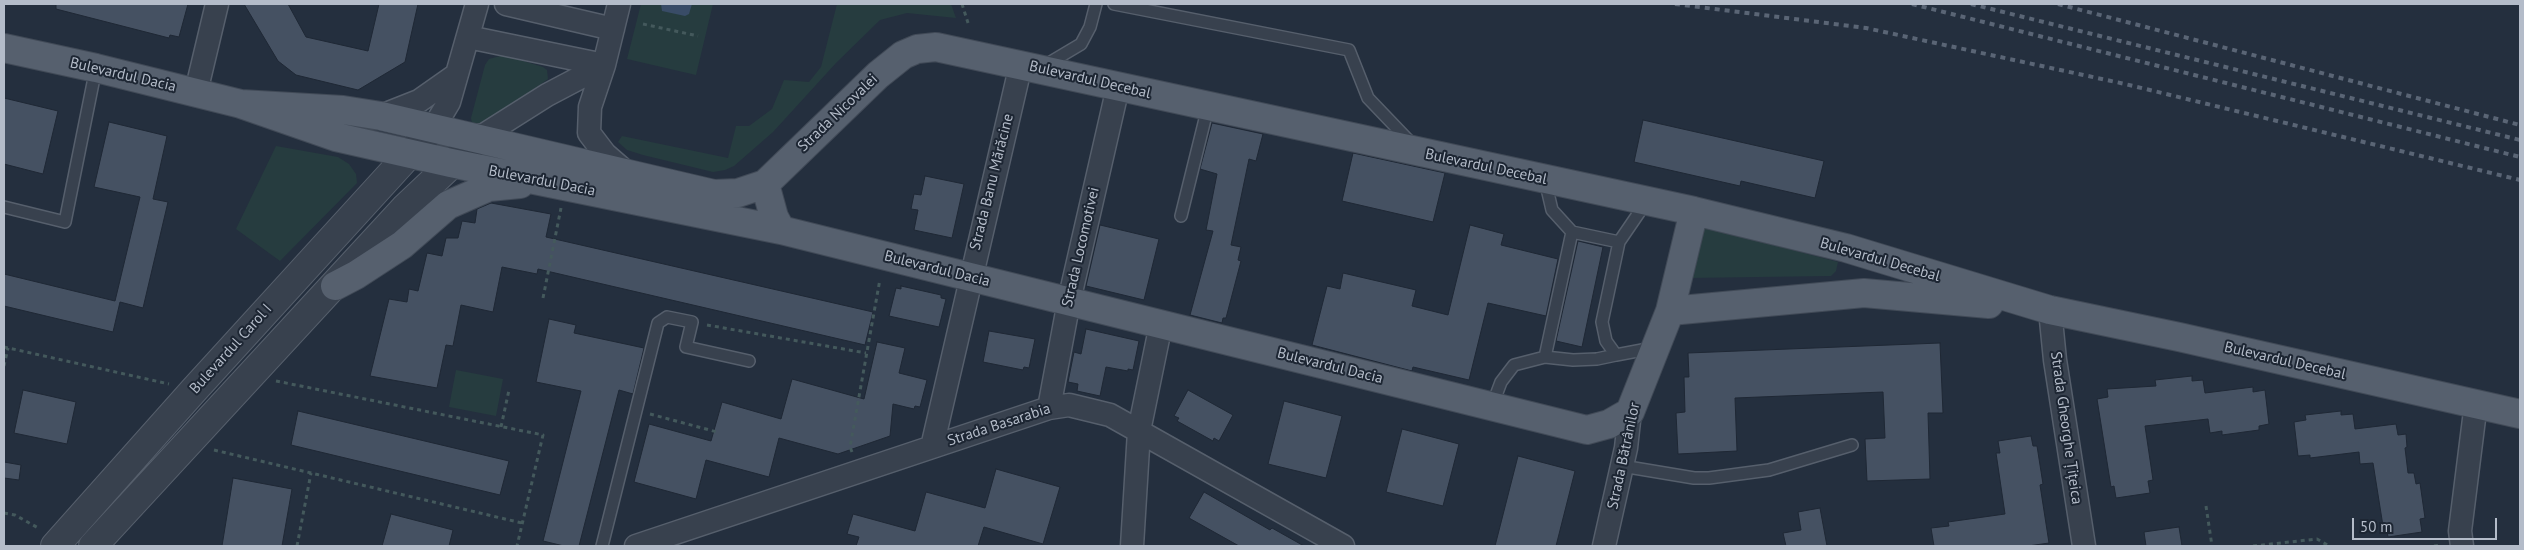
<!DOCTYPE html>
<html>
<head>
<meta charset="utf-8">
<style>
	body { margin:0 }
	#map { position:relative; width:2524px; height:550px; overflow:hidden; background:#242f3e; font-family:"PT Sans",sans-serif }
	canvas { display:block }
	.frame { position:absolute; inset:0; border:5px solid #b4bcc9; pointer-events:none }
	.scale { position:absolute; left:2352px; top:518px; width:145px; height:22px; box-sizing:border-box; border:2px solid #b4bcc9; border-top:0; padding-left:6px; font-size:15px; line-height:18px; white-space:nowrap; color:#b4bcc9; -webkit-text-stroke:4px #1d2633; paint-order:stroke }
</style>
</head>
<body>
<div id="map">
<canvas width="2524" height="550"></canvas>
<div class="frame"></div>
<div class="scale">50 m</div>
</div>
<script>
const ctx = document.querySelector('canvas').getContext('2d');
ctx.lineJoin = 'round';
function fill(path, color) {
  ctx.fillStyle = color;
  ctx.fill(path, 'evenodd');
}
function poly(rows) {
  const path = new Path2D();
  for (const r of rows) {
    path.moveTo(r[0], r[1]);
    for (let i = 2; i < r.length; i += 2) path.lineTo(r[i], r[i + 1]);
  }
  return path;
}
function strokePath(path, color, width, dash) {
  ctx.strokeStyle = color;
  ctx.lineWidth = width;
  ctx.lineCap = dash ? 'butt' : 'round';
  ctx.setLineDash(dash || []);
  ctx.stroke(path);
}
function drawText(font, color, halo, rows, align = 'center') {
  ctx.font = font + ' "PT Sans",sans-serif';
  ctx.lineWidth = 4;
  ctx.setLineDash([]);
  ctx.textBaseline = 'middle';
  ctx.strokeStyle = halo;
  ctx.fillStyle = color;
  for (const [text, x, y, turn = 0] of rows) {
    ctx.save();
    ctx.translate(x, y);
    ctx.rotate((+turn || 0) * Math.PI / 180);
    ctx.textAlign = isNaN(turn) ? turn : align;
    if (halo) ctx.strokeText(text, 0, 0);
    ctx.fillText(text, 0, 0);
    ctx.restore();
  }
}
fill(poly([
	[641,4,713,4,696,75,627,59],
	[837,4,951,4,956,18,907,13,880,20,836,63,773,132,734,166,725,170,713,172,643,155,627,150,618,142,622,136,728,158,736,126,749,126,772,109,784,80,809,82,821,67],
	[504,55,543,67,547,70,548,79,484,125,478,127,472,124,471,118,485,65,489,59],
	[276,146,338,157,349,164,356,174,357,183,280,261,236,229],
	[1701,226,1838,262,1836,271,1831,276,1687,278],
	[456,370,503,379,496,416,449,407]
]), '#263c3f');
fill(poly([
	[661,4,692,4,689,14,685,16,662,11]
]), '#394c67');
const building = poly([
	[56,4,188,4,179,37,170,35,169,38,56,9,56,4],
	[244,4,288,4,306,37,368,51,379,4,418,4,405,62,358,90,296,75,278,61,244,4],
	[4,98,58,111,43,174,4,164,4,98],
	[1643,120,1824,161,1815,198,1741,181,1740,186,1634,162,1643,120],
	[109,122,167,136,153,199,168,202,143,308,120,302,113,332,4,306,4,274,115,301,140,197,94,187,109,122],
	[1212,123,1263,134,1256,161,1249,159,1231,245,1241,247,1238,260,1241,261,1226,318,1223,318,1222,323,1190,315,1213,231,1206,230,1217,174,1200,169,1212,123],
	[1353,153,1445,173,1433,222,1342,201,1353,153],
	[925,176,964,184,952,238,914,230,918,210,911,209,914,194,921,195,925,176],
	[491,203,551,214,546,237,873,312,865,345,538,269,537,274,502,267,493,312,461,305,453,346,446,345,437,388,370,376,389,299,407,302,409,289,418,291,427,253,442,256,446,238,458,238,462,221,475,223,477,209,491,203],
	[1100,225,1159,239,1144,300,1086,286,1100,225],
	[1470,225,1504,234,1501,245,1558,259,1546,316,1488,303,1469,380,1413,367,1412,371,1312,345,1327,286,1340,289,1343,273,1416,290,1412,306,1448,315,1470,225],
	[1578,241,1603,247,1582,347,1556,341,1578,241],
	[901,286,941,295,941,298,946,299,939,327,889,316,896,288,901,289,901,286],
	[549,319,576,325,574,333,644,348,633,394,619,390,579,546,564,546,543,541,581,391,536,382,549,319],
	[1086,329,1139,341,1133,370,1128,369,1128,371,1106,367,1100,396,1077,391,1078,384,1068,382,1074,352,1081,354,1086,329],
	[989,331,1035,339,1029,368,1024,367,1023,370,983,362,989,331],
	[877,342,905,348,899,373,927,380,920,407,915,406,914,409,893,404,890,436,838,454,779,438,769,477,706,460,696,499,634,482,649,424,711,441,722,402,781,419,792,379,864,399,877,342],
	[1940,343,1943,413,1928,413,1930,479,1867,481,1865,439,1885,438,1883,392,1735,398,1737,451,1678,454,1676,413,1685,412,1684,377,1689,377,1688,353,1940,343],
	[2192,376,2192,381,2203,380,2205,393,2253,387,2253,392,2265,390,2269,424,2259,426,2259,430,2222,435,2222,431,2210,433,2208,419,2145,426,2153,480,2148,481,2150,493,2116,498,2114,486,2111,487,2097,399,2108,397,2107,389,2156,386,2155,380,2192,376],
	[23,390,76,402,67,444,14,433,23,390],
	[1188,390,1233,415,1219,441,1214,438,1213,441,1177,421,1179,418,1174,416,1188,390],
	[1284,401,1342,416,1326,478,1268,464,1284,401],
	[298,411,509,461,500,495,291,445,298,411],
	[2341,411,2341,415,2353,414,2355,429,2396,424,2398,435,2406,434,2407,447,2405,448,2408,473,2414,473,2416,484,2420,483,2425,518,2420,519,2422,532,2388,537,2386,525,2383,526,2373,463,2360,464,2359,452,2310,458,2310,455,2298,456,2294,422,2306,420,2305,415,2341,411],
	[1402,429,1459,444,1443,506,1386,492,1402,429],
	[2031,436,2033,446,2037,446,2043,484,2040,485,2049,543,2028,546,1934,546,1931,528,1949,526,1948,522,2005,514,1996,453,2000,453,1998,441,2031,436],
	[1518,456,1575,471,1556,546,1495,546,1518,456],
	[4,462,21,465,19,480,4,478,4,462],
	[996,469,1060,487,1043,544,984,527,978,546,856,546,859,537,847,534,853,514,915,531,926,492,985,508,996,469],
	[233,478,292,489,282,546,222,546,233,478],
	[1204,492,1270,530,1272,528,1304,546,1239,546,1189,518,1204,492],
	[1820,508,1827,546,1786,546,1783,533,1801,530,1798,512,1820,508],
	[391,514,453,530,449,546,382,546,391,514],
	[2179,527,2182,546,2146,546,2144,532,2179,527]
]);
fill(building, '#455162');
strokePath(building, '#1f2835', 1);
const service = poly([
	[1114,4,1349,50,1368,98,1413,145],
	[1044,66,1081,44,1090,27,1096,4],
	[1545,180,1552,210,1572,232,1545,357],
	[1647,201,1619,242,1602,322,1606,341,1616,355,1653,348],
	[4,207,65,222,96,68],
	[1181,216,1208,107],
	[1572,232,1619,242],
	[1492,406,1501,382,1514,365,1545,357,1573,360,1597,359,1616,355],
	[1622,466,1694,478,1709,478,1769,470,1852,445],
	[602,546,658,323,667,317,692,322,686,347,749,361]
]);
const minor = poly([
	[506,4,613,29],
	[619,4,604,65,590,107,589,133,605,154,628,174],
	[468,37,604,65],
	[196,92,217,4],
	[381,116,419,101,456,75],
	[434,127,449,102,477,4],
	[479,138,547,95,604,65],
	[2050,310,2055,360,2084,546],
	[1049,408,1069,301,1118,87],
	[932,447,1021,64],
	[636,546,1049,408,1069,405,1110,415,1343,546],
	[1132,546,1139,431,1161,324],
	[1604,546,1626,448,1630,412],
	[2462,546,2460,531,2476,403]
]);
const tertiary = poly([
	[55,546,194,390,434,127],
	[93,546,405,208,479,138]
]);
const primary = poly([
	[4,48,96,68,241,104,336,137,451,163,781,230,1587,430,1609,424,1630,412,1670,311,1694,211],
	[241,104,343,110,381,116,714,194,738,193,765,184,878,75,903,55,917,49,936,47,1694,211,1846,248,2050,310,2179,337,2520,414],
	[765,184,774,217,781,230],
	[335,286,356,275,402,245,448,205,489,187,520,184],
	[1670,311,1864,293,1989,304]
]);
strokePath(service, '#565f6c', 14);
strokePath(minor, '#565f6c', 25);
strokePath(tertiary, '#565f6c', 30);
strokePath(primary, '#414a57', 30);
strokePath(poly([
	[962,4,969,26],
	[643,24,698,36],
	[543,298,561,208],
	[707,325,866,353],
	[4,347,169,384],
	[4,366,8,348],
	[276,381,543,435,517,546],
	[650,414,717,432],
	[501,427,509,390],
	[214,450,522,523],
	[852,452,850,447,880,279],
	[2206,506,2212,546],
	[4,513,15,515,40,529],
	[297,546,311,473],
	[2253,546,2317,539,2329,546],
	[2434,546,2441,545]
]), '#44595c', 3, [4, 4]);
strokePath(service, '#38414e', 11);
strokePath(minor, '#38414e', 22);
strokePath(tertiary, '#38414e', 28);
strokePath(primary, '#56606e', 28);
strokePath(poly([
	[1675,4,1866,28,2125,84,2520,180],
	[1912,4,2520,157],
	[1971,4,2520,140],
	[2058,4,2520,125]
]), '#5a6575', 4, [5, 5]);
drawText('15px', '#b4bcc9', '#1d2633', [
	["Bulevardul Dacia",123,75,13],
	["Bulevardul Decebal",1090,80,13],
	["Strada Nicovalei",838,113,-44],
	["Bulevardul Decebal",1486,167,12],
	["Bulevardul Dacia",542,181,11],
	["Strada Banu Mărăcine",992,182,-76],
	["Strada Locomotivei",1081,247,-77],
	["Bulevardul Decebal",1880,260,16],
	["Bulevardul Dacia",937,269,14],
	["Bulevardul Carol I",231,349,-48],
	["Bulevardul Decebal",2285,361,13],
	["Bulevardul Dacia",1330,366,14],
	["Strada Basarabia",999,425,-18],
	["Strada Gheorghe Țițeica",2066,428,82],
	["Strada Bătrânilor",1624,456,-78]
]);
</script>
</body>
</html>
